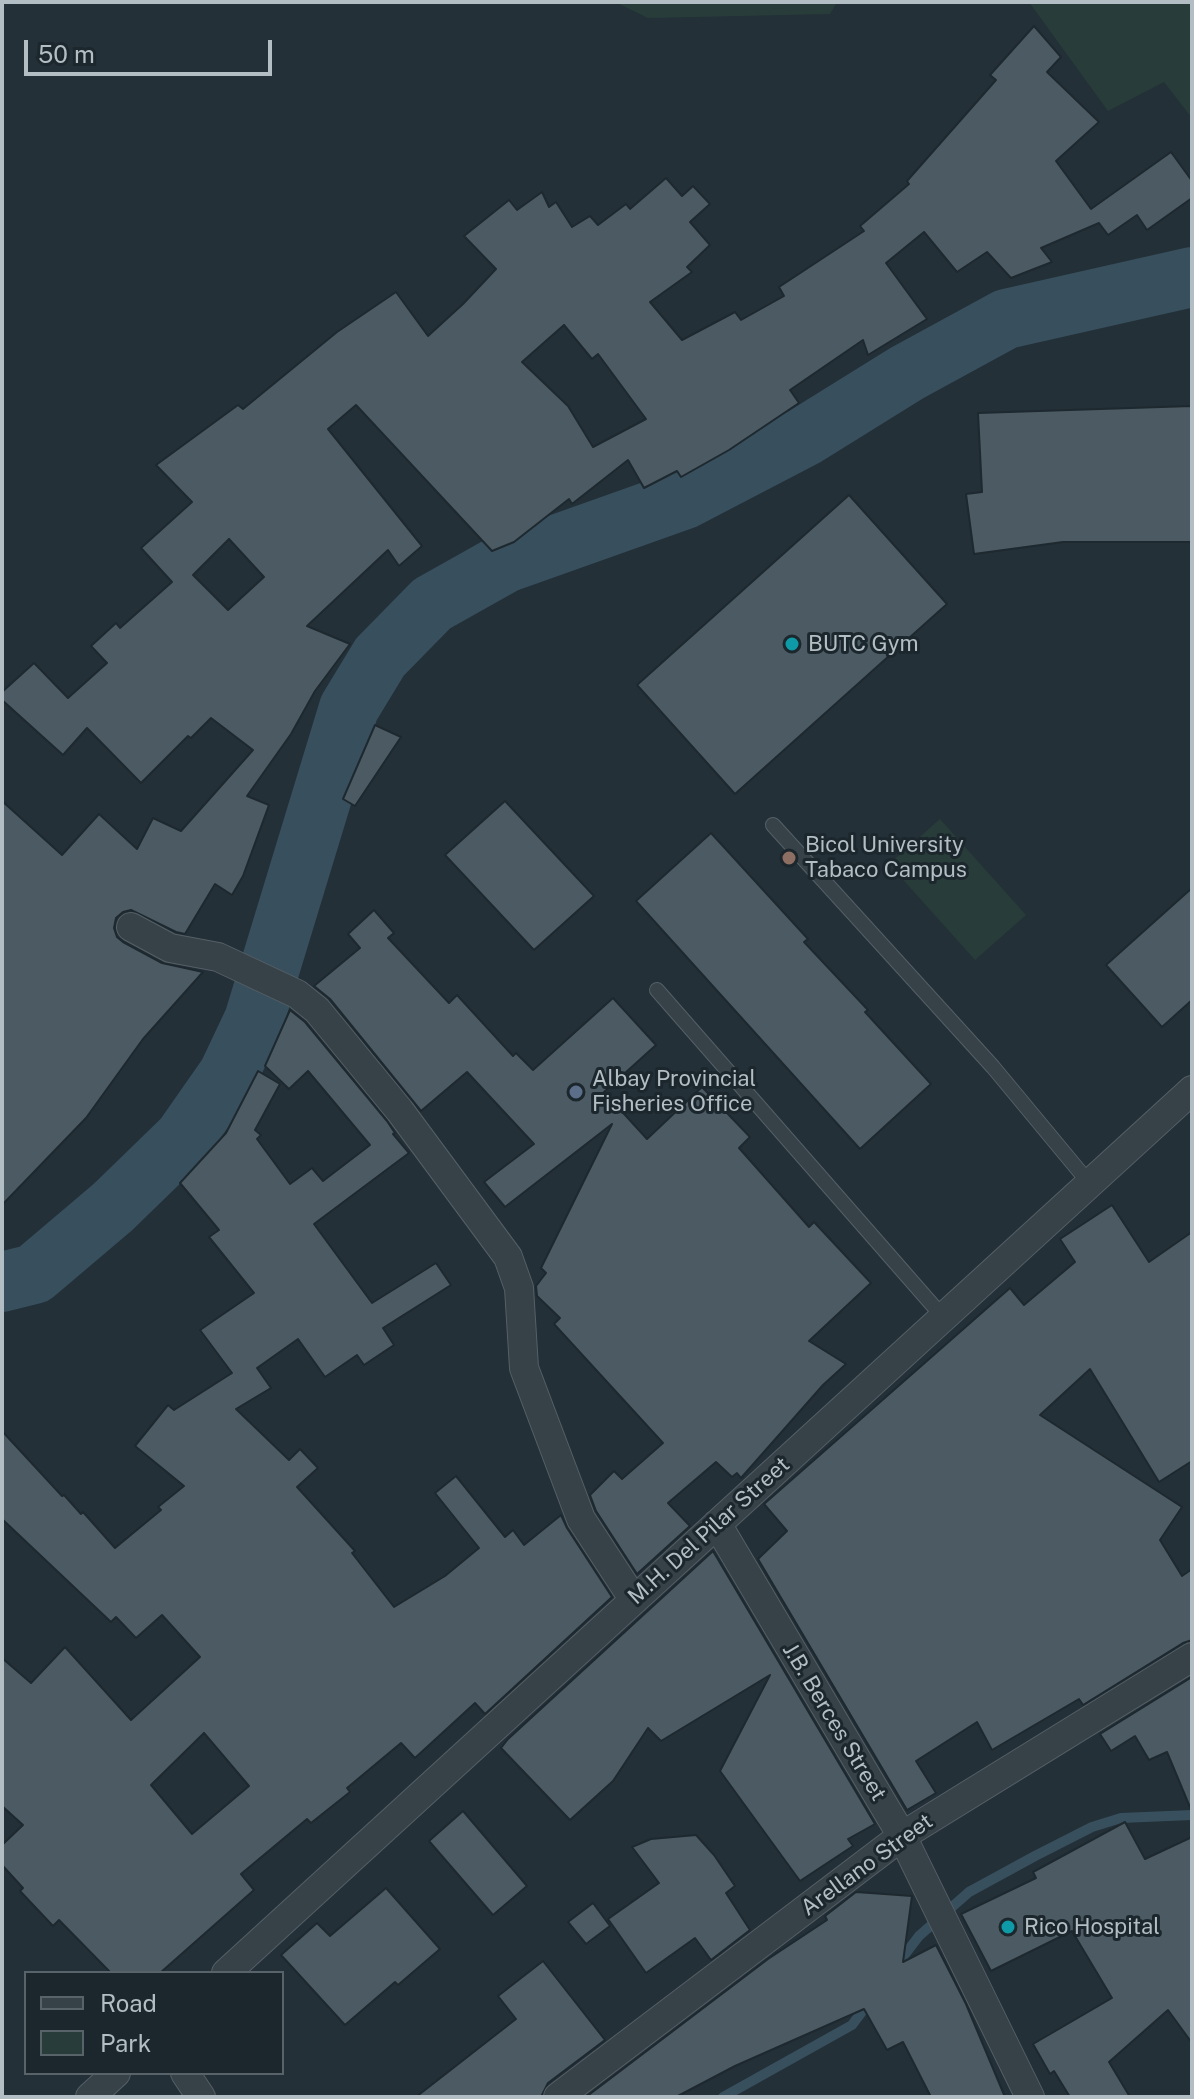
<!DOCTYPE html>
<html>
<head>
<meta charset="utf-8">
<style>
	body { margin:0 }
	#map { position:relative; width:1194px; height:2099px; overflow:hidden; background:#233038; font-family:"Public Sans",sans-serif }
	canvas { display:block }
	.frame { position:absolute; inset:0; border:4px solid #b2bdc4; pointer-events:none }
	.legend { position:absolute; left:24px; top:1971px; width:260px; height:104px; box-sizing:border-box; background:#1c262d; border:2px solid #586269; margin:0; padding:10px 14px; list-style:none; font-size:24px; color:#b2bdc4 }
	.legend li { display:flex; align-items:center; gap:16px; height:40px }
	.legend b { width:40px; border:2px solid #586269 }
	.scale { position:absolute; left:24px; top:40px; width:248px; height:36px; box-sizing:border-box; border:4px solid #b2bdc4; border-top:0; padding-left:10px; font-size:24px; line-height:28px; white-space:nowrap; color:#b2bdc4; -webkit-text-stroke:6px #1c262d; paint-order:stroke }
</style>
</head>
<body>
<div id="map">
<canvas width="1194" height="2099"></canvas>
<div class="frame"></div>
<ul class="legend">
<li><b style="height:10px;background:#374248"></b>Road</li>
<li><b style="height:22px;background:#283d39"></b>Park</li>
</ul>
<div class="scale">50 m</div>
</div>
<script>
const ctx = document.querySelector('canvas').getContext('2d');
ctx.lineJoin = 'round';
function fill(path, color) {
  ctx.fillStyle = color;
  ctx.fill(path, 'evenodd');
}
function poly(rows) {
  const path = new Path2D();
  for (const r of rows) {
    path.moveTo(r[0], r[1]);
    for (let i = 2; i < r.length; i += 2) path.lineTo(r[i], r[i + 1]);
  }
  return path;
}
function strokePath(path, color, width, dash) {
  ctx.strokeStyle = color;
  ctx.lineWidth = width;
  ctx.lineCap = dash ? 'butt' : 'round';
  ctx.setLineDash(dash || []);
  ctx.stroke(path);
}
function drawText(font, color, halo, rows, align = 'center') {
  ctx.font = font + ' "Public Sans",sans-serif';
  ctx.lineWidth = 6;
  ctx.setLineDash([]);
  ctx.textBaseline = 'middle';
  ctx.strokeStyle = halo;
  ctx.fillStyle = color;
  for (const [text, x, y, turn = 0] of rows) {
    ctx.save();
    ctx.translate(x, y);
    ctx.rotate((+turn || 0) * Math.PI / 180);
    ctx.textAlign = isNaN(turn) ? turn : align;
    if (halo) ctx.strokeText(text, 0, 0);
    ctx.fillText(text, 0, 0);
    ctx.restore();
  }
}
fill(poly([
	[615,2,837,2,830,14,648,18],
	[1029,2,1192,2,1192,118,1164,82,1108,111],
	[940,819,1026,915,975,960,889,864]
]), '#283d39');
strokePath(poly([
	[896,1966,919,1936,969,1892,1035,1856,1092,1827,1121,1818,1192,1815],
	[723,2097,852,2025,870,2001]
]), '#384f5d', 10);
strokePath(poly([
	[2,1282,34,1274,113,1207,184,1138,228,1075,254,1020,349,708,380,657,432,604,505,563,685,499,804,437,907,373,1006,319,1192,277]
]), '#384f5d', 60);
const building = poly([
	[1034,26,1061,57,1047,72,1099,122,1056,161,1091,209,1171,152,1192,181,1192,198,1147,230,1137,215,1108,235,1099,223,1041,248,1052,262,1011,278,987,252,957,272,924,232,886,263,927,319,868,355,863,340,790,390,799,403,729,450,681,477,677,471,644,488,628,460,572,504,569,499,514,542,492,551,356,405,328,429,422,546,399,566,388,550,307,626,350,644,315,691,291,734,247,796,269,805,243,876,232,895,215,884,185,934,176,932,131,910,123,912,116,918,114,928,117,937,123,942,162,963,203,972,143,1039,86,1118,2,1205,2,801,62,855,99,814,137,849,153,818,181,831,253,750,211,718,191,738,188,736,141,783,87,728,63,755,2,700,2,692,34,663,68,698,107,663,91,646,116,623,120,628,172,582,141,548,192,502,156,465,238,405,243,409,337,332,396,292,428,336,463,304,496,269,464,236,509,200,517,210,542,192,549,207,556,202,572,227,590,216,598,225,626,204,630,209,666,178,682,196,693,186,710,204,690,222,710,245,687,267,692,272,650,302,682,340,735,312,741,320,784,296,779,287,864,231,860,226,909,184,907,181,996,80,990,75,1034,26],
	[564,325,592,359,598,354,646,419,593,447,568,406,522,362,564,325],
	[229,539,264,577,228,610,193,575,229,539],
	[1192,406,1192,542,1063,542,974,554,966,494,982,492,978,413,1192,406],
	[849,495,947,604,735,794,637,685,849,495],
	[375,725,401,737,355,806,343,799,375,725],
	[505,801,594,896,534,950,445,855,505,801],
	[711,833,808,939,804,942,868,1010,865,1012,931,1084,860,1149,636,901,711,833],
	[1192,888,1192,1000,1162,1027,1106,965,1192,888],
	[374,910,394,933,388,938,449,1003,457,995,513,1056,516,1053,533,1070,613,998,656,1045,604,1092,647,1139,702,1087,750,1137,739,1148,809,1227,814,1222,871,1283,809,1341,846,1364,823,1385,741,1478,737,1473,732,1477,716,1462,668,1503,690,1526,637,1574,596,1511,590,1495,614,1471,622,1479,663,1443,554,1324,560,1318,537,1296,536,1286,546,1273,541,1268,612,1124,505,1207,484,1182,534,1144,467,1072,421,1111,330,999,314,986,360,948,348,934,374,910],
	[290,1010,305,1022,387,1121,395,1133,393,1134,409,1153,314,1224,372,1303,436,1263,451,1285,383,1328,394,1345,364,1365,357,1355,325,1377,298,1339,257,1368,271,1388,236,1409,289,1460,300,1449,318,1468,297,1487,355,1551,352,1553,394,1607,445,1576,479,1548,435,1493,456,1476,505,1537,513,1530,524,1545,561,1515,567,1528,612,1597,485,1714,475,1703,415,1758,401,1743,347,1788,350,1792,311,1823,307,1819,241,1874,254,1890,160,1973,111,1973,59,1920,53,1926,20,1891,23,1888,2,1865,2,1845,23,1825,2,1806,2,1658,31,1683,65,1647,131,1720,200,1657,162,1615,136,1638,116,1617,111,1622,2,1519,2,1431,62,1496,64,1495,81,1514,83,1512,115,1548,161,1510,158,1507,184,1486,135,1446,168,1405,174,1410,232,1373,200,1330,254,1293,209,1237,219,1230,180,1183,226,1133,258,1071,280,1084,255,1130,261,1135,257,1139,290,1184,312,1168,323,1181,370,1145,308,1071,289,1089,265,1066,290,1010],
	[204,1733,249,1786,192,1834,151,1785,204,1733],
	[1112,1205,1149,1262,1192,1232,1192,1461,1159,1482,1090,1369,1040,1415,1182,1507,1160,1540,1182,1576,1192,1569,1192,1640,1183,1643,1083,1705,1079,1699,992,1750,977,1722,916,1761,936,1793,907,1810,758,1559,787,1531,764,1504,1010,1288,1024,1305,1075,1262,1060,1239,1112,1205],
	[713,1551,875,1824,848,1839,853,1846,800,1881,720,1771,770,1675,661,1741,648,1728,613,1781,570,1820,501,1748,508,1739,713,1551],
	[1192,1677,1192,1812,1167,1752,1149,1760,1135,1736,1111,1751,1100,1734,1192,1677],
	[463,1811,527,1886,493,1915,429,1841,463,1811],
	[1125,1822,1145,1859,1192,1837,1192,2043,1168,2010,1109,2062,1130,2097,1070,2097,1054,2071,1050,2074,1033,2044,1112,1998,1072,1931,991,1971,961,1914,1036,1878,1033,1872,1125,1822],
	[696,1835,714,1855,735,1886,726,1893,750,1930,711,1960,695,1938,646,1973,608,1919,659,1883,632,1847,651,1839,696,1835],
	[386,1888,440,1949,398,1985,395,1982,345,2025,281,1955,317,1923,330,1936,386,1888],
	[856,1892,912,1896,903,1962,936,1945,966,2004,1005,2097,931,2097,903,2042,887,2050,864,2009,735,2066,676,2097,586,2097,768,1959,827,1920,825,1916,856,1892],
	[593,1903,610,1926,586,1944,568,1922,593,1903],
	[543,1961,605,2040,548,2083,541,2097,416,2097,516,2019,498,1996,543,1961]
]);
fill(building, '#4c5b63');
strokePath(building, '#1e282f', 2);
const lane = poly([
	[773,825,993,1067,1090,1184],
	[657,990,943,1317]
]);
const street = poly([
	[131,927,170,948,218,957,297,994,317,1010,400,1111,508,1257,519,1288,524,1368,581,1519,634,1600],
	[717,1524,902,1836,1030,2097],
	[226,1973,1192,1090],
	[185,2073,201,2097],
	[90,2097,116,2073],
	[558,2097,902,1836,1192,1657]
]);
strokePath(lane, '#555f66', 16);
strokePath(street, '#555f66', 30);
strokePath(lane, '#374248', 14);
strokePath(street, '#374248', 28);
for (const [x, y, r, color] of [
	[792,644,8,"#0f9aa8"],
	[789,858,8,"#8d6e63"],
	[576,1092,8,"#5c6f8a"],
	[1008,1927,8,"#0f9aa8"]
]) {
  const dot = new Path2D();
  dot.arc(x, y, r, 0, 2 * Math.PI);
  ctx.fillStyle = color;
  ctx.fill(dot);
  strokePath(dot, '#1c262d', 3);
}
drawText('22px', '#b2bdc4', '#1c262d', [
	["BUTC Gym",808,644],
	["Bicol University",805,845],
	["Tabaco Campus",805,870],
	["Albay Provincial",592,1079],
	["Fisheries Office",592,1104],
	["Rico Hospital",1024,1927]
], 'left');
drawText('22px', '#b2bdc4', '#1c262d', [
	["M.H. Del Pilar Street",709,1531,-42],
	["J.B. Berces Street",834,1722,59],
	["Arellano Street",867,1865,-36]
]);
</script>
</body>
</html>
